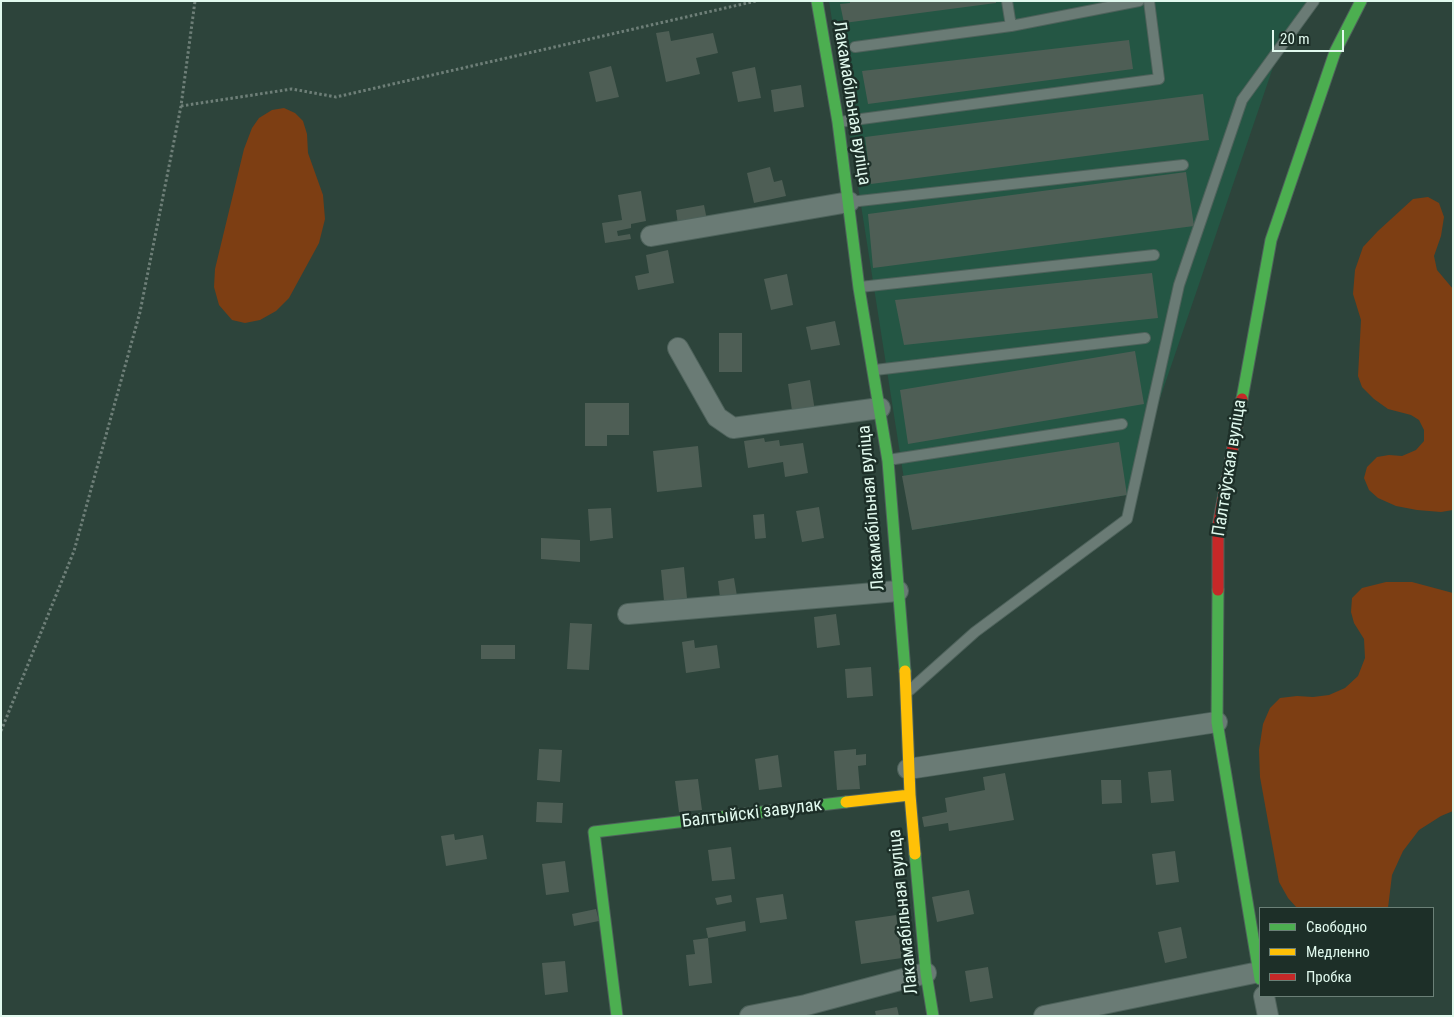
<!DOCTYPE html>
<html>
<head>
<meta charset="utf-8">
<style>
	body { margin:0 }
	#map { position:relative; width:1454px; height:1017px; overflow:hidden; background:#2d443b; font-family:"Roboto Condensed",sans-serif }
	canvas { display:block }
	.frame { position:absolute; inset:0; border:2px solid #e1f9ee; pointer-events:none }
	.legend { position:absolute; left:1259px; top:907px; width:175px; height:90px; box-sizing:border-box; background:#1d2f28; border:1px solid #6b8077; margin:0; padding:6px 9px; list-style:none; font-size:15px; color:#e1f9ee }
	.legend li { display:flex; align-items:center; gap:10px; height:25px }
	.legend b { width:25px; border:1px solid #6b8077 }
	.scale { position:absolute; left:1272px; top:30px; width:72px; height:22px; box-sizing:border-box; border:2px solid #e1f9ee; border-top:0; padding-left:6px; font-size:15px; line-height:18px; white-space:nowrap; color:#e1f9ee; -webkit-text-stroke:4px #1d2f28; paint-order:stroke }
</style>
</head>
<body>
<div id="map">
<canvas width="1454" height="1017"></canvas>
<div class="frame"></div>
<ul class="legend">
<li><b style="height:6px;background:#4caf50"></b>Свободно</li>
<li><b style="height:6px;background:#ffc107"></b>Медленно</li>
<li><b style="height:6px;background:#c62828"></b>Пробка</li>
</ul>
<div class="scale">20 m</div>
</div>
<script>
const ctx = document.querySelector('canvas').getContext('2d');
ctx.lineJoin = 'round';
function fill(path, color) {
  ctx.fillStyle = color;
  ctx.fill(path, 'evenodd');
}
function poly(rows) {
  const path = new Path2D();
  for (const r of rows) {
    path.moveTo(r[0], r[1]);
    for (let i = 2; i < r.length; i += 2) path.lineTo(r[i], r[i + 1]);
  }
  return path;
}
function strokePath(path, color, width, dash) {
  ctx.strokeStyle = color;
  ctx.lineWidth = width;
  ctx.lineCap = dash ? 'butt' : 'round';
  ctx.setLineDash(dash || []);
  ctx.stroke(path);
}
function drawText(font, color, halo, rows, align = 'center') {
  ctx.font = font + ' "Roboto Condensed",sans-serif';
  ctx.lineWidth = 5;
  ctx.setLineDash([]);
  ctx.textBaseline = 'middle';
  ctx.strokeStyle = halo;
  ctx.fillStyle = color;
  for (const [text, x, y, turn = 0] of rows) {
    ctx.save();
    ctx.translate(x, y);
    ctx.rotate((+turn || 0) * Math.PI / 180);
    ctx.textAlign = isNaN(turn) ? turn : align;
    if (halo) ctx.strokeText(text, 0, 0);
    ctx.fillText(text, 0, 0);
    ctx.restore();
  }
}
fill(poly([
	[829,1,1307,1,1282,41,1127,495,912,530]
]), '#245644');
fill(poly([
	[284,108,295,113,303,121,307,134,308,153,323,195,325,219,319,243,289,298,276,311,260,320,245,323,232,320,219,305,214,287,215,269,244,149,252,128,259,118,272,110],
	[1428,197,1439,203,1444,217,1441,236,1434,256,1437,270,1453,289,1453,510,1441,512,1417,510,1396,506,1378,498,1369,490,1364,478,1367,467,1377,457,1389,455,1402,456,1416,450,1424,441,1424,430,1419,420,1411,415,1388,409,1374,399,1362,387,1358,376,1361,320,1353,294,1355,270,1363,247,1378,231,1413,199],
	[1386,582,1412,582,1453,593,1453,811,1441,816,1419,830,1403,851,1392,875,1388,908,1297,908,1288,898,1279,882,1260,777,1259,750,1263,724,1270,708,1280,698,1297,696,1313,697,1329,695,1345,688,1358,676,1365,658,1364,639,1354,623,1351,612,1352,598,1362,588]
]), '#7d3e13');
fill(poly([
	[850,1,996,1,996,3,844,23,840,4,850,3],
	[669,31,671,41,713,33,718,53,696,58,700,74,666,82,656,33],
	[1129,40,1133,69,868,104,862,71],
	[611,66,619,97,596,102,589,72],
	[755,67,761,98,738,102,732,72],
	[801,85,804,107,774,112,771,90],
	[1203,94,1209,140,871,184,865,137],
	[770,167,774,182,782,180,786,196,754,203,747,173],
	[1186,172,1194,226,873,268,868,214],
	[641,191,646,221,631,224,631,228,617,231,618,236,630,234,631,239,605,243,602,223,622,220,618,195],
	[704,205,707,220,678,225,676,210],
	[668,250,674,283,638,290,635,276,649,273,646,255],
	[1152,273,1158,318,904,345,895,300],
	[787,274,793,305,771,310,764,279],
	[835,321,840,345,811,350,806,327],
	[719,333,742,333,742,372,719,372],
	[1135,351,1144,404,908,444,900,390],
	[810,380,815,411,793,417,788,384],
	[585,403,629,403,629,435,607,435,607,446,585,446],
	[764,438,765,442,779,440,780,446,803,443,808,473,785,477,783,462,748,468,744,441],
	[1119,442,1127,495,912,530,902,476],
	[698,446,702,487,657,492,653,451],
	[819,507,824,538,802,542,796,511],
	[611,508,613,538,590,541,588,509],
	[764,514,766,538,755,539,753,515],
	[541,538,580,540,580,562,541,559],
	[684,567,687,598,664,601,661,570],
	[734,578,737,596,720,598,718,581],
	[836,614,840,645,817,648,814,617],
	[570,623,592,624,589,670,567,669],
	[694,640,695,648,717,645,720,668,686,673,682,642],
	[481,645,515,645,515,659,481,659],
	[871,667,873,696,847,698,845,669],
	[539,749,562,750,560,782,537,780],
	[856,749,856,755,866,754,866,765,858,766,860,789,837,790,834,751],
	[778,755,782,787,759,790,755,759],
	[1171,770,1174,801,1151,803,1148,772],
	[1005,773,1014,820,949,831,948,823,924,827,922,817,947,812,945,798,985,790,983,777],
	[698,779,702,810,679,812,675,781],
	[1101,780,1121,780,1122,803,1102,804],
	[537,802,563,803,562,823,536,822],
	[454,834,455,840,483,835,487,859,446,866,441,836],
	[731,847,735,879,712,881,708,850],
	[1175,851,1179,882,1156,885,1152,854],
	[565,861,569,892,546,895,542,864],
	[969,890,974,914,937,922,932,897],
	[783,894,787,919,760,923,756,898],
	[731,895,732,902,717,905,715,898],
	[596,909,599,921,574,926,572,914],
	[896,915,902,958,861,964,855,921],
	[745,921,746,931,708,938,712,983,689,986,686,955,695,954,693,940,708,938,706,928],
	[1181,927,1187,958,1165,963,1158,932],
	[565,961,568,992,545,995,542,963],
	[988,967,993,998,970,1002,965,971],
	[897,1007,899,1016,876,1016,875,1011]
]), '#4e5e55');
const lane = poly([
	[1007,1,1011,26,1139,1],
	[855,47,1011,26],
	[839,122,1159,79,1149,1],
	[850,202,1183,165],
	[860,287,1154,255],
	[875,370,1145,338],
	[888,460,1122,424],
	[910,690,975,632,1127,519,1179,285,1242,100,1314,1]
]);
const street = poly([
	[651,236,849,202],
	[678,348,717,417,733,428,880,408],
	[628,614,898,591],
	[908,769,1217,722],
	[1264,996,1268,1016],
	[750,1016,806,1005,926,973],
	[1044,1016,1259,972]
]);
const fast = poly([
	[817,1,838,122,859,288,888,461,905,671],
	[1242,399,1271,240,1335,52,1361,1],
	[1218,590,1217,722,1260,979],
	[915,854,926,973,933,1016],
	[617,1016,594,832,846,802]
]);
const slow = poly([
	[905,671,910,795,915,854],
	[846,802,910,795]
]);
const jam = poly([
	[1218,590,1218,526,1242,399]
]);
strokePath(lane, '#4e625b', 12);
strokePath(street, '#4e625b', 22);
strokePath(fast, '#4e625b', 13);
strokePath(slow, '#4e625b', 13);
strokePath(jam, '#4e625b', 13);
strokePath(poly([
	[181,106,292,89,336,97,756,1],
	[1,731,74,551,140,312,181,106,195,1]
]), '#6e7f78', 3, [2.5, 2.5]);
strokePath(lane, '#6a7b75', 10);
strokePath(street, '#6a7b75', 20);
strokePath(fast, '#4caf50', 11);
strokePath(slow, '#ffc107', 11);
strokePath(jam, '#c62828', 11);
drawText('18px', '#e1f9ee', '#1d2f28', [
	["Лакамабільная вуліца",851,103,81],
	["Палтаўская вуліца",1230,468,-81],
	["Лакамабільная вуліца",872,508,-95],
	["Балтыйскі завулак",752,814,-7],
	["Лакамабільная вуліца",904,912,-96]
]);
</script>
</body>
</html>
